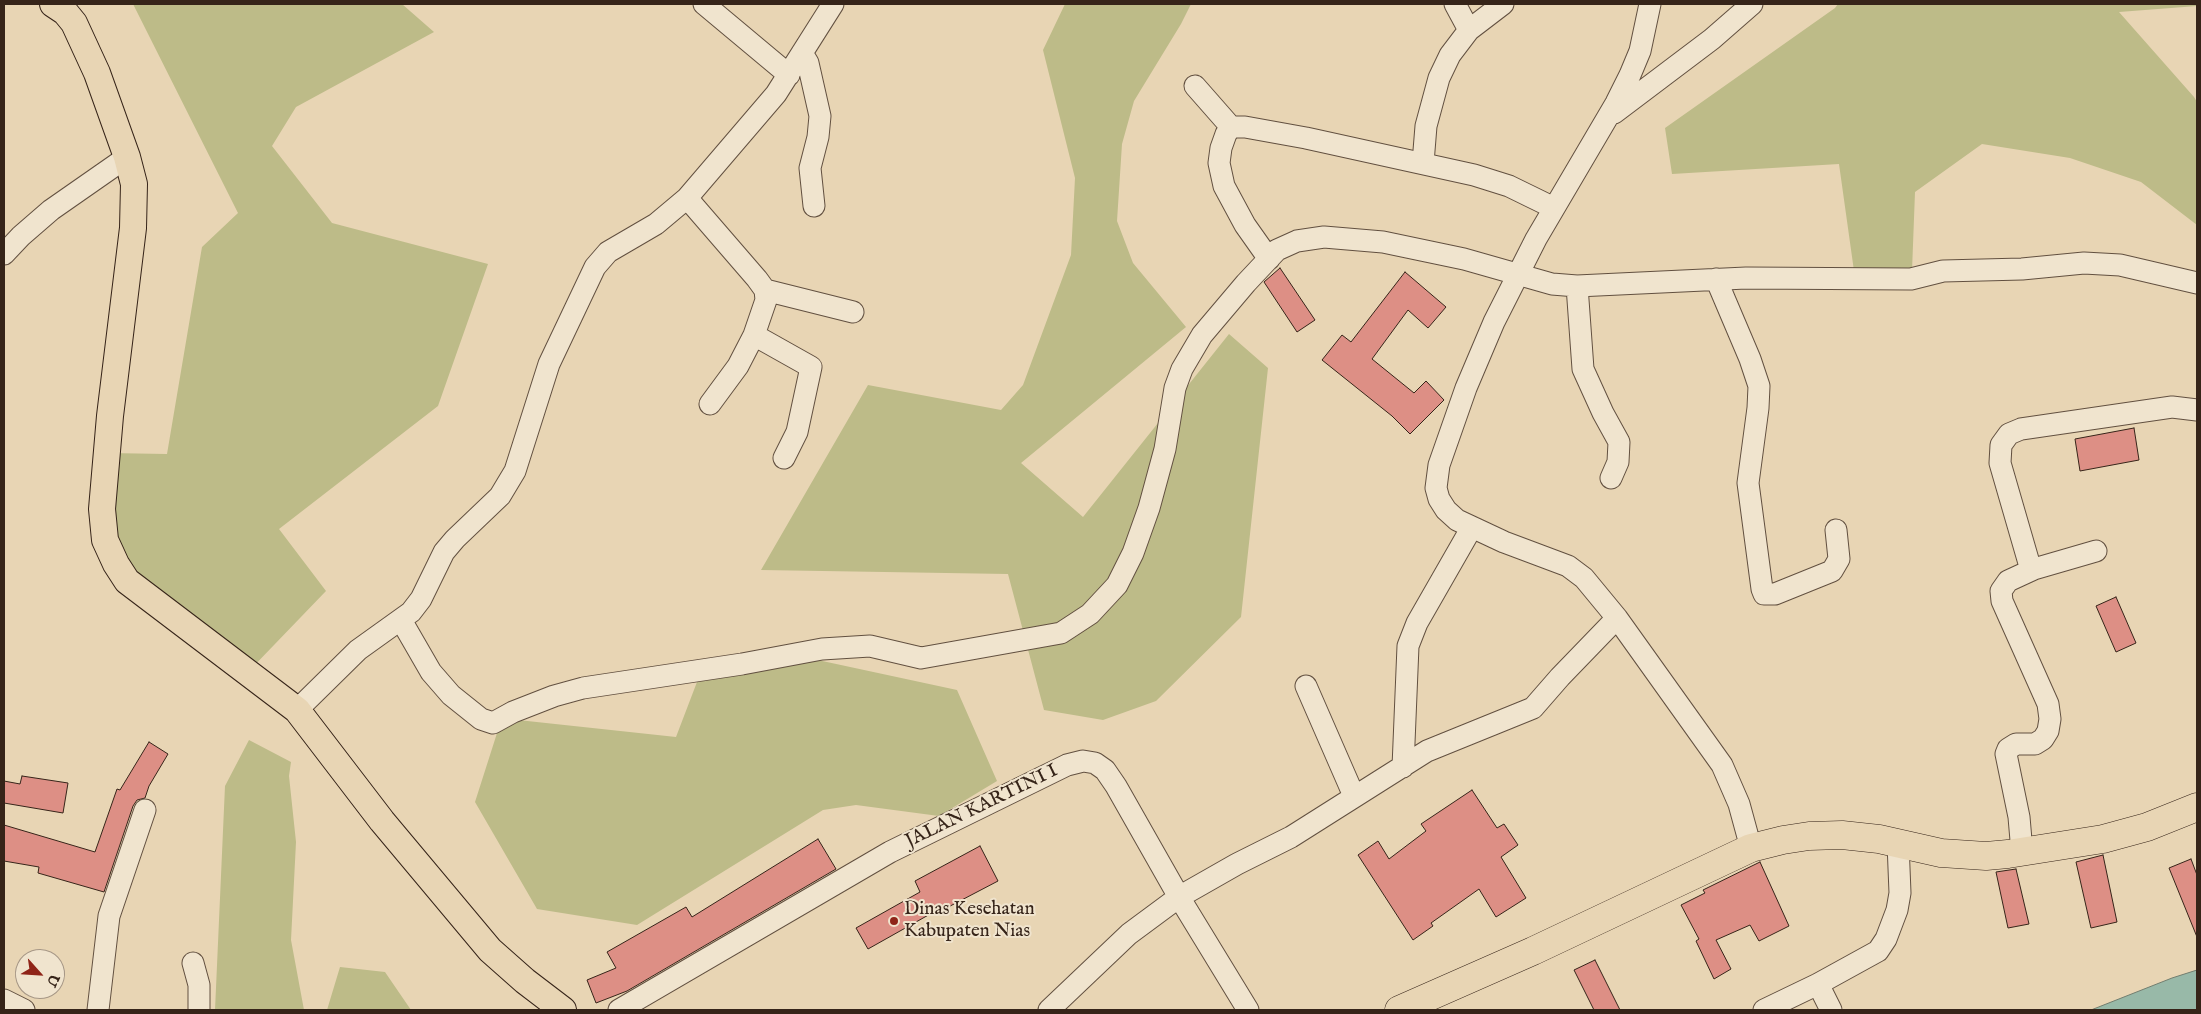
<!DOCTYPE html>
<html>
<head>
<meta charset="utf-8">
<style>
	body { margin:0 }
	#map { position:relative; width:2201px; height:1014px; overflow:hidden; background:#e8d5b4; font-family:"IM FELL English",serif }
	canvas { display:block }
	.frame { position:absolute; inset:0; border:5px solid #362419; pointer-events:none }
	.north { position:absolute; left:15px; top:949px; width:50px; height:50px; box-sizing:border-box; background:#f0e4ce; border:1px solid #a69786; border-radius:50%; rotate:116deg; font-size:14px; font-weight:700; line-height:20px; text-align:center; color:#362419 }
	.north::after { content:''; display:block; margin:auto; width:18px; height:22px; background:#8f2418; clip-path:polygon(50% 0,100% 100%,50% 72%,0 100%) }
</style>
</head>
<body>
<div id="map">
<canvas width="2201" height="1014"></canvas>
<div class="frame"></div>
<div class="north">U</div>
</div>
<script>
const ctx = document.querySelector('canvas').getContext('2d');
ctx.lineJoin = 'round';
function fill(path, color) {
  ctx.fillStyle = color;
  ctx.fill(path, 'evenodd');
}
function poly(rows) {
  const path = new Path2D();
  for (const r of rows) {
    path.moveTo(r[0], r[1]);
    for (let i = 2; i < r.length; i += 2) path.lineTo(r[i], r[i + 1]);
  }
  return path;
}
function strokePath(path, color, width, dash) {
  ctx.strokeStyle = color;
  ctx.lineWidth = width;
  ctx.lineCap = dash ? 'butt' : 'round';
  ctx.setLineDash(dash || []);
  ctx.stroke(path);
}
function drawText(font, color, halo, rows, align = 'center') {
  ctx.font = font + ' "IM FELL English",serif';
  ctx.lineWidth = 4;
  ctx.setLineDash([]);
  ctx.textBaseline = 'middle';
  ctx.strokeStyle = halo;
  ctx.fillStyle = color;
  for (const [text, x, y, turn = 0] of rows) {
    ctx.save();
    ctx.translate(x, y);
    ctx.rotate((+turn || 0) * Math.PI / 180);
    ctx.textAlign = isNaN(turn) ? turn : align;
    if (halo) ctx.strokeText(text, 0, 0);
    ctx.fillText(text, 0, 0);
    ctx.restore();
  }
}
fill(poly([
	[133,4,402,4,434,32,296,107,272,146,332,223,488,264,438,406,279,529,326,591,248,672,127,581,102,509,107,453,167,454,202,247,238,213],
	[1065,4,1191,4,1181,24,1134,101,1122,144,1117,221,1133,263,1186,327,1021,463,1083,517,1229,334,1268,368,1241,617,1156,701,1103,720,1044,710,1008,574,761,570,868,385,1001,410,1023,385,1071,255,1075,178,1043,50],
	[1838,4,2197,4,2197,6,2119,12,2194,97,2197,102,2197,225,2141,182,2070,158,1982,144,1915,192,1912,271,1854,271,1839,164,1672,174,1665,128,1835,8],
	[813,659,957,690,997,781,939,816,856,805,823,810,637,925,537,909,475,802,498,730,518,720,676,737,697,682],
	[249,740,291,762,289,776,296,842,291,940,304,1010,215,1010,225,786],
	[340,967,385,972,411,1010,327,1010]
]), '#bdbb88');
const water = poly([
	[2197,970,2197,1010,2091,1010,2172,978,2197,970]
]);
fill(water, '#98b9a8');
strokePath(water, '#717d6f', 1);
const building = poly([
	[1280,268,1315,320,1297,332,1264,282,1280,268],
	[1405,272,1446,307,1428,328,1408,310,1372,359,1414,393,1426,381,1444,400,1410,434,1392,416,1322,360,1342,335,1351,342,1405,272],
	[2134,428,2139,460,2080,471,2075,439,2134,428],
	[2116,597,2136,643,2116,652,2096,606,2116,597],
	[149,742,168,754,149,786,145,798,137,800,133,806,104,892,38,873,39,867,4,861,4,825,95,852,117,789,120,790,149,742],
	[22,776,68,783,63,813,4,803,4,781,20,784,22,776],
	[1472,790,1497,828,1504,824,1518,845,1501,857,1526,898,1496,917,1479,889,1431,923,1433,926,1413,940,1358,855,1378,841,1389,859,1426,831,1421,824,1472,790],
	[818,839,836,869,627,991,596,1003,587,980,616,968,607,952,686,907,692,917,818,839],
	[980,846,998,881,933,915,932,913,868,949,856,928,920,892,915,881,980,846],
	[2103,855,2117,922,2091,928,2076,862,2103,855],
	[2191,859,2197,875,2197,937,2169,868,2191,859],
	[1760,862,1789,926,1759,941,1750,925,1716,940,1731,969,1714,979,1696,941,1699,939,1681,905,1705,893,1703,890,1760,862],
	[2016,869,2029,924,2008,928,1996,872,2016,869],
	[1595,960,1620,1010,1594,1010,1574,970,1595,960]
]);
fill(building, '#dd8f85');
strokePath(building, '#362419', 1);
const minor = poly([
	[704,4,789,75],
	[1455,4,1469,30],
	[1650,4,1640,51,1630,75,1616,103,1536,239,1494,322,1466,388,1439,465,1436,488,1439,499,1446,510,1457,520,1504,542,1568,566,1584,578,1617,618,1722,765,1739,804,1751,848],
	[802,53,808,63,820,116,818,137,810,168,814,206],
	[1195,86,1231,127],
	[1614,113,1712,39,1752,4],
	[1423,163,1426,126,1439,78,1450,55,1469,30,1503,4],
	[687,198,757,279,765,290,766,300,754,335,738,366,710,404],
	[4,254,21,236,51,210,127,157],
	[1269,259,1245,225,1224,186,1219,163,1221,148,1226,134,1231,127,1245,127,1306,138,1474,175,1509,186,1554,208],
	[1716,279,1750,359,1759,386,1758,408,1748,483,1762,589,1764,594,1775,594,1832,571,1839,559,1836,530],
	[1577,286,1583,369,1603,413,1619,442,1618,462,1611,478],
	[765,290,853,312],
	[754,335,811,367,797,432,784,458],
	[2031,570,2000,463,2001,445,2009,434,2021,429,2172,407,2197,410],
	[401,620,431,672,451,695,481,719,493,723,513,712,554,696,583,688,742,664,822,649,870,646,921,658,1061,633,1090,614,1117,585,1133,553,1149,508,1165,449,1175,388,1182,369,1202,335,1246,283,1277,250,1297,241,1324,237,1383,242,1464,259,1552,284,1577,286,1746,278,1911,279,1943,271,2022,269,2084,263,2120,265,2197,283],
	[1306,686,1354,796],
	[297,710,358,650,411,612,421,599,444,552,455,539,500,496,515,471,549,364,595,267,608,252,656,224,687,198,776,94,833,4],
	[1403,767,1408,646,1417,623,1472,527],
	[2022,852,2019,817,2006,754,2008,749,2016,744,2035,744,2043,739,2048,731,2050,719,2048,704,2002,601,2001,591,2008,581,2034,569,2096,551],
	[193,963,199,985,199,1010],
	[1818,984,1831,1010],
	[4,1000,24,1010],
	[98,1010,109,916,145,810],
	[619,1010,890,852,1067,765,1083,761,1095,763,1105,770,1116,786,1179,897,1248,1010],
	[1049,1010,1129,934,1179,897,1237,864,1291,837,1427,751,1533,708,1560,677,1617,618],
	[1764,1010,1818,984,1878,951,1886,939,1897,910,1900,893,1898,843]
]);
const major = poly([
	[53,4,65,12,74,23,97,73,127,157,134,184,133,228,110,416,102,509,105,540,116,564,127,581,297,710,382,821,490,950,525,981,563,1010]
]);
const highway = poly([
	[1399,1010,1533,951,1751,848,1783,840,1809,836,1842,835,1879,839,1941,853,1986,856,2008,854,2103,839,2147,827,2197,807]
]);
strokePath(minor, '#625040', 23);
strokePath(major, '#362419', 28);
strokePath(highway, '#362419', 29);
strokePath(minor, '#f0e4ce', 21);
strokePath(major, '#e8d5b4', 26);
strokePath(highway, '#e8d5b4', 28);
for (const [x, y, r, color] of [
	[894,921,5,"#8f2418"]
]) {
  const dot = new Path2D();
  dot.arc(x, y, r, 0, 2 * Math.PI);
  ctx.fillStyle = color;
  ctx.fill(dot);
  strokePath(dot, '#f0e4ce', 2);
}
drawText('19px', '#362419', '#f0e4ce', [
	["JALAN KARTINI I",982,807,-26]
]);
drawText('19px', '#362419', '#f0e4ce', [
	["Dinas Kesehatan",904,910],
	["Kabupaten Nias",904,932]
], 'left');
</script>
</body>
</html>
